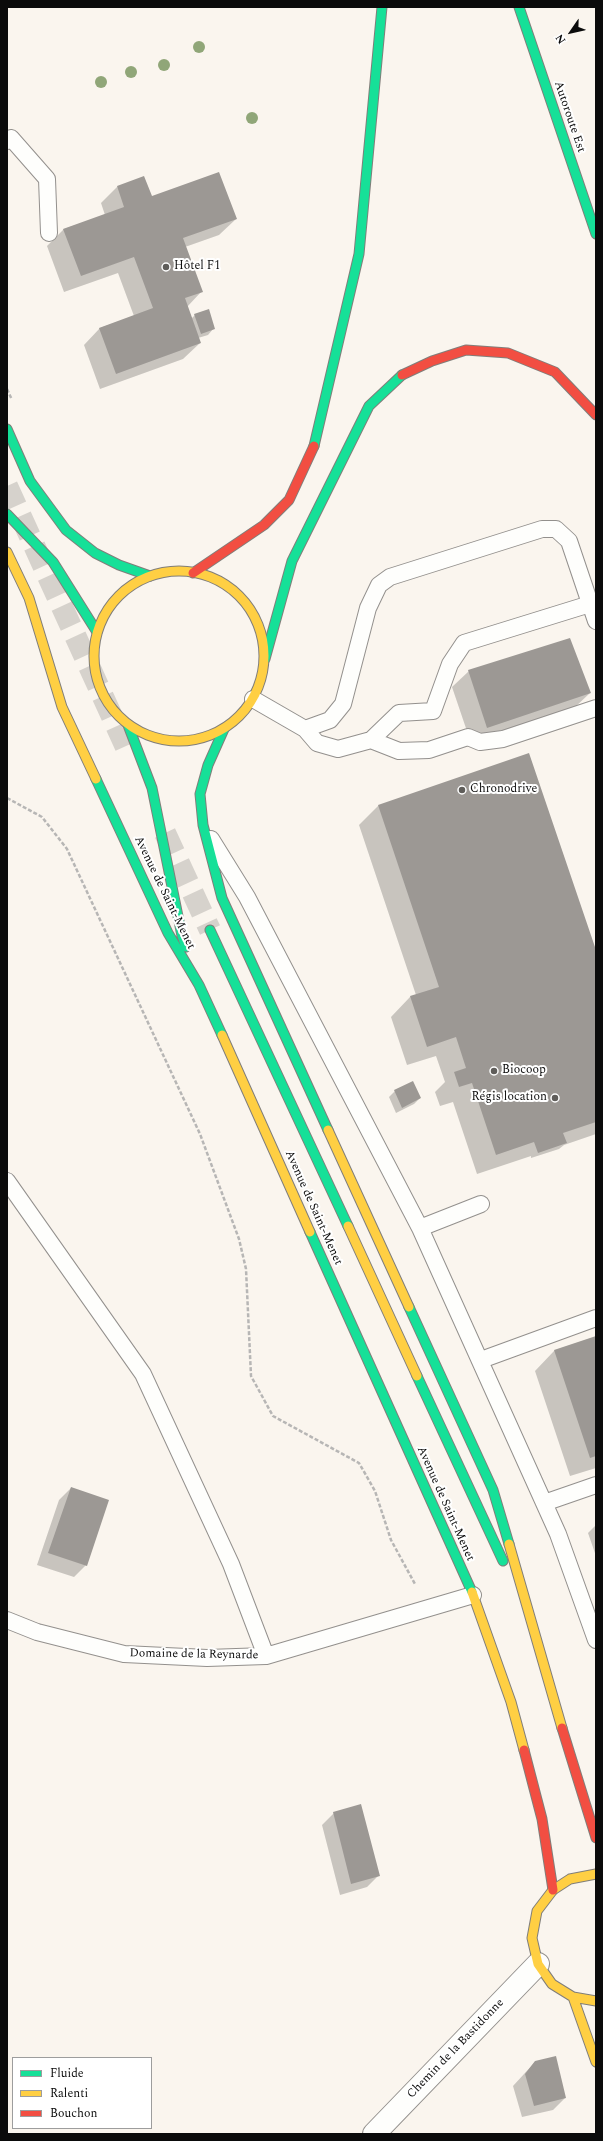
<!DOCTYPE html>
<html>
<head>
<meta charset="utf-8">
<style>
	body { margin:0 }
	#map { position:relative; width:603px; height:2141px; overflow:hidden; background:#faf5ee; font-family:Spectral,serif }
	canvas { display:block }
	.frame { position:absolute; inset:0; border:8px solid #0b0b0b; pointer-events:none }
	.legend { position:absolute; left:12px; top:2057px; width:140px; height:72px; box-sizing:border-box; background:#fff; border:1px solid #9d9d9d; margin:0; padding:5px 7px; list-style:none; font-size:12px; color:#0b0b0b }
	.legend li { display:flex; align-items:center; gap:8px; height:20px }
	.legend b { width:20px; border:1px solid #9d9d9d }
	.north { position:absolute; left:551px; top:12px; width:40px; height:40px; -webkit-text-stroke:3px #fff; paint-order:stroke; rotate:236deg; font-size:11px; font-weight:700; line-height:16px; text-align:center; color:#0b0b0b }
	.north::after { content:''; display:block; margin:auto; width:14px; height:18px; background:#0b0b0b; clip-path:polygon(50% 0,100% 100%,50% 72%,0 100%) }
</style>
</head>
<body>
<div id="map">
<canvas width="603" height="2141"></canvas>
<div class="frame"></div>
<ul class="legend">
<li><b style="height:5px;background:#16e098"></b>Fluide</li>
<li><b style="height:5px;background:#ffcf43"></b>Ralenti</li>
<li><b style="height:5px;background:#f24e42"></b>Bouchon</li>
</ul>
<div class="north">N</div>
</div>
<script>
const ctx = document.querySelector('canvas').getContext('2d');
ctx.lineJoin = 'round';
function fill(path, color) {
  ctx.fillStyle = color;
  ctx.fill(path, 'evenodd');
}
function poly(rows) {
  const path = new Path2D();
  for (const r of rows) {
    if (r.length === 3) {
      path.moveTo(r[0] + r[2], r[1]);
      path.arc(r[0], r[1], r[2], 0, 2 * Math.PI);
      continue;
    }
    path.moveTo(r[0], r[1]);
    for (let i = 2; i < r.length; i += 2) path.lineTo(r[i], r[i + 1]);
  }
  return path;
}
function strokePath(path, color, width, dash) {
  ctx.strokeStyle = color;
  ctx.lineWidth = width;
  ctx.lineCap = dash ? 'butt' : 'round';
  ctx.setLineDash(dash || []);
  ctx.stroke(path);
}
function drawText(font, color, halo, rows, align = 'center') {
  ctx.font = font + ' Spectral,serif';
  ctx.lineWidth = 4;
  ctx.setLineDash([]);
  ctx.textBaseline = 'middle';
  ctx.strokeStyle = halo;
  ctx.fillStyle = color;
  for (const [text, x, y, turn = 0] of rows) {
    ctx.save();
    ctx.translate(x, y);
    ctx.rotate((+turn || 0) * Math.PI / 180);
    ctx.textAlign = isNaN(turn) ? turn : align;
    if (halo) ctx.strokeText(text, 0, 0);
    ctx.fillText(text, 0, 0);
    ctx.restore();
  }
}
fill(poly([
	[117,187,151,198,236,219,219,235,185,247,201,292,187,307,191,319,195,315,214,328,208,335,198,338,200,343,183,359,100,389,84,345,100,328,134,316,118,273,64,292,47,246,64,229,105,215,101,203],
	[469,671,590,693,573,709,471,743,452,687],
	[529,755,596,953,596,1134,564,1145,559,1149,531,1158,531,1156,477,1174,453,1102,440,1106,435,1092,445,1082,436,1056,407,1065,391,1017,410,997,416,995,359,825,378,806],
	[395,1091,420,1098,414,1104,396,1113,389,1097],
	[596,1337,596,1468,570,1476,535,1371,554,1351],
	[71,1488,86,1565,74,1577,37,1565,59,1500],
	[596,1525,596,1556,588,1533],
	[334,1813,379,1875,367,1887,340,1895,322,1825],
	[535,2062,565,2098,553,2110,522,2117,513,2086]
]), '#0003');
fill(poly([
	[219,172,237,219,183,238,203,292,185,298,201,343,116,374,99,328,153,308,134,257,81,276,63,229,124,207,117,186,144,176,152,196],
	[209,309,215,329,201,334,194,314],
	[570,638,591,693,487,728,468,670],
	[529,753,596,950,596,1122,563,1133,567,1143,538,1153,534,1142,496,1155,472,1083,459,1087,454,1072,466,1068,456,1037,427,1047,410,996,439,987,378,805],
	[413,1081,421,1098,402,1108,394,1090],
	[596,1336,596,1456,590,1458,554,1350],
	[71,1487,109,1500,87,1566,48,1553],
	[361,1804,380,1876,351,1884,333,1812],
	[556,2056,566,2098,534,2106,525,2074,535,2061]
]), '#9c9894');
strokePath(poly([
	[7,486,130,756],
	[165,833,210,930]
]), '#d6d2cc', 22, [22, 11]);
const lane = poly([
	[7,141,11,138,47,179,49,233],
	[596,621,569,541,556,529,542,529,390,577,379,585,368,608,343,704,330,720,305,729,317,743,338,749,371,740,399,751,429,750,468,737,480,742,503,739,596,708],
	[253,699,305,729],
	[371,740,399,713,433,711,450,664,464,643,590,604],
	[211,839,247,897,420,1228,558,1534,596,1640],
	[7,1181,143,1374,231,1564,266,1656],
	[420,1228,481,1204],
	[481,1360,596,1318],
	[544,1503,596,1485],
	[7,1620,37,1632,124,1654,207,1658,266,1656,473,1595]
]);
const street = poly([
	[374,2134,538,1964]
]);
const fast = poly([
	[519,7,596,234],
	[7,429,30,481,66,530,95,553,119,565,150,576],
	[314,446,359,254,382,7],
	[7,514,53,562,97,632],
	[265,659,292,561,369,406,402,375],
	[128,725,152,788,182,936,186,947],
	[224,729,208,765,200,794,203,825,222,898,328,1130],
	[96,779,168,933,199,985,222,1035],
	[210,930,348,1226],
	[310,1232,472,1592],
	[409,1307,493,1490,509,1544],
	[417,1376,503,1561]
]);
const slow = poly([
	[7,552,29,598,62,707,96,779],
	[179,656,85],
	[222,1035,310,1232],
	[328,1130,409,1307],
	[348,1226,417,1376],
	[509,1544,562,1728],
	[472,1592,511,1702,524,1750],
	[596,1874,570,1879,553,1890,537,1911,532,1938,538,1964,552,1984,573,1997,596,2001],
	[573,1997,596,2062]
]);
const jam = poly([
	[402,375,432,361,466,350,508,353,555,372,596,415],
	[193,573,264,525,289,500,314,446],
	[562,1728,596,1838],
	[524,1750,542,1819,553,1890]
]);
strokePath(lane, '#93908d', 18);
strokePath(street, '#93908d', 24);
strokePath(fast, '#807e7a', 11);
strokePath(slow, '#807e7a', 11);
strokePath(jam, '#807e7a', 11);
strokePath(poly([
	[7,389,12,400],
	[7,798,42,817,67,849,200,1134,239,1239,246,1269,251,1376,273,1416,359,1463,375,1491,391,1540,415,1584]
]), '#b7b6b5', 2.5, [4, 2]);
strokePath(lane, '#fefefc', 16);
strokePath(street, '#fefefc', 22);
strokePath(fast, '#16e098', 9);
strokePath(slow, '#ffcf43', 9);
strokePath(jam, '#f24e42', 9);
ctx.fillStyle = '#90a678';
for (const [x, y] of [
	[199,47],
	[164,65],
	[131,72],
	[101,82],
	[252,118]
]) {
  ctx.beginPath();
  ctx.arc(x, y, 6, 0, 2 * Math.PI);
  ctx.fill();
}
for (const [x, y, r, color] of [
	[166,267,4,"#5f5d5a"],
	[462,790,4,"#5f5d5a"],
	[494,1071,4,"#5f5d5a"],
	[555,1098,4,"#5f5d5a"]
]) {
  const dot = new Path2D();
  dot.arc(x, y, r, 0, 2 * Math.PI);
  ctx.fillStyle = color;
  ctx.fill(dot);
  strokePath(dot, '#fff', 1.5);
}
drawText('12px', '#0b0b0b', '#fff', [
	["Autoroute Est",569,117,71],
	["Avenue de Saint-Menet",164,893,64],
	["Avenue de Saint-Menet",313,1208,66],
	["Avenue de Saint-Menet",445,1504,66],
	["Domaine de la Reynarde",194,1655,1],
	["Chemin de la Bastidonne",456,2049,-46]
]);
drawText('12px', '#0b0b0b', '#fff', [
	["Hôtel F1",174,267],
	["Chronodrive",470,790],
	["Biocoop",502,1071],
	["Régis location",547,1098,"right"]
], 'left');
</script>
</body>
</html>
